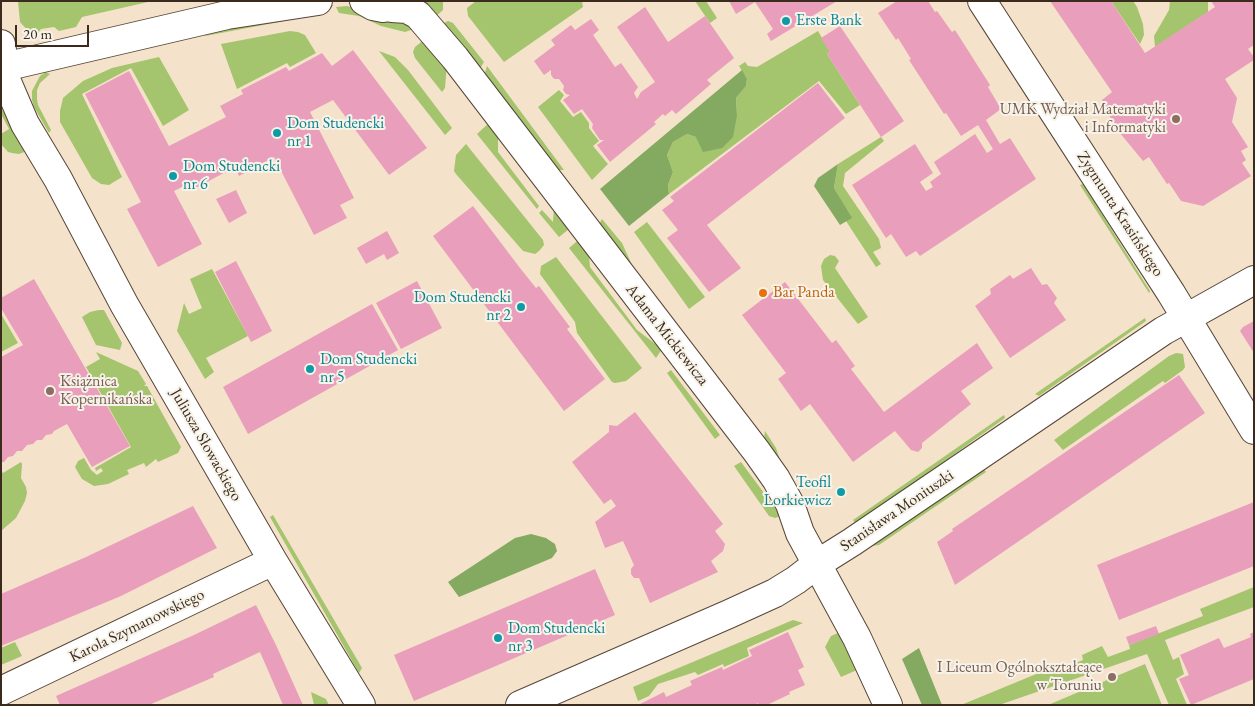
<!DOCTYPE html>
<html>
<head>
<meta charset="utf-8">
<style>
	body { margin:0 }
	#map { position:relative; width:1255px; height:706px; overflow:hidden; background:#f5e2ca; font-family:"EB Garamond",serif }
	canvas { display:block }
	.frame { position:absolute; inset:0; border:2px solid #3b2a1e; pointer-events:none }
	.scale { position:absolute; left:15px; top:25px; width:74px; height:22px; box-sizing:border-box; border:2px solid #3b2a1e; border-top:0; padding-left:6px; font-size:15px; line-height:18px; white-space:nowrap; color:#3b2a1e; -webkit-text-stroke:4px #f7f3e8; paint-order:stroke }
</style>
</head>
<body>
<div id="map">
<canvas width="1255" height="706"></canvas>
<div class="frame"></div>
<div class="scale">20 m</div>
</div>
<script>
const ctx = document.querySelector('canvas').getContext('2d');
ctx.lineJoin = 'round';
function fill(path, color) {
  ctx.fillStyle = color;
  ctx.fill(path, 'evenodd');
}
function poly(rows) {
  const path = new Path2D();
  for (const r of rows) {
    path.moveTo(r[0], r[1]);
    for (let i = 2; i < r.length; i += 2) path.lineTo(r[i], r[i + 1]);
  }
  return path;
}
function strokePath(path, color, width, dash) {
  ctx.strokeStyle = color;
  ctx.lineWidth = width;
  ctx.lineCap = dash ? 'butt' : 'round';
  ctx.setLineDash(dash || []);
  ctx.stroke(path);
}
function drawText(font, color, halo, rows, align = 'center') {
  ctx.font = font + ' "EB Garamond",serif';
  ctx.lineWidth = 4;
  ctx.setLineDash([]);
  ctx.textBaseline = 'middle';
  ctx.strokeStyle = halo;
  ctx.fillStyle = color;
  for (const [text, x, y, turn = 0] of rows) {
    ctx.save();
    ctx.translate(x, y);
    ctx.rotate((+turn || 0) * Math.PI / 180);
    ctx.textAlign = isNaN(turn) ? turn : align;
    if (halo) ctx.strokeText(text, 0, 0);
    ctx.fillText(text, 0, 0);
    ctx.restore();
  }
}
fill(poly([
	[18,1,148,1,148,2,82,17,76,27,59,31,54,27,41,29,37,34,30,33,20,22],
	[423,1,443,1,443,10,433,19,422,5],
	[476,1,582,1,583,7,504,62,468,16,467,8],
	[695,1,706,1,717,18,710,23],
	[1111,1,1133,1,1137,7,1143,24,1144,35,1140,44],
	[1170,1,1208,1,1208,12,1155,47,1154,36,1169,10],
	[347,6,391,17,417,28,405,32,381,26,359,16,339,13,336,7],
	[316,15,311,16,205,36,208,31],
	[448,21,453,23,484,62,478,72,440,25],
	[290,31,298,32,305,35,316,53,290,67,287,63,237,89,221,44],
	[818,31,830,52,827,54,860,105,846,114,819,81,669,194,668,185,673,172,667,155,673,142,687,134,696,137,737,115,736,98,746,86,747,79,739,66,745,62,748,66,757,67],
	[425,39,447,63,445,88,442,92,415,58,413,52,415,47],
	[379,51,395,57,408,70,452,128,445,135],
	[159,57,189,110,163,126,131,68,82,94,122,177,109,185,101,184,92,178,60,122,60,111,63,98,83,81,112,68],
	[487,66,564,170,557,170,484,76],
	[46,72,50,74,40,83,37,90,37,99,38,105,51,130,49,133,34,107,32,100,32,91,40,76],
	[559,90,564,95,560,101,573,117,581,112,589,123,589,128,599,141,593,146,608,164,592,180,538,107],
	[1,107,27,151,19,154,12,153,8,152,1,144,1,134,9,129,1,114],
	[490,122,498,127,498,152,539,206,537,209,477,134],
	[881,137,884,141,845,173,843,186,879,239,881,248,873,252,881,264,876,267,846,221,851,218,834,188,838,164],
	[466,144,543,240,544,245,539,251,535,254,523,251,456,174,454,171,456,155],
	[1083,184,1150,291,1149,293,1080,185],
	[554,205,574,225,559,237,539,213,542,210,553,222],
	[602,219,622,243,640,282,631,274,617,246,599,224],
	[647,222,705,297,689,309,634,232],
	[582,237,588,244,590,267,637,330,662,349,656,358,569,248],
	[830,255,835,256,839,261,835,268,868,317,858,324,823,280,821,266,824,259],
	[556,257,642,368,626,381,615,383,612,382,577,333,575,322,540,274,541,266],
	[212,269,248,336,206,358,214,372,205,379,177,331,184,303,189,314,202,308,190,279],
	[99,310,104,310,122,343,120,350,96,345,82,317,90,312],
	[1,314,18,343,1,352],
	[1145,318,1146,321,1039,396,1035,394],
	[96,352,138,371,146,384,144,386,147,386,181,447,178,453,158,462,156,459,146,467,144,463,127,470,129,474,108,484,94,486,82,479,79,474,75,467,78,461,84,458,91,470,97,475,103,471,101,468,96,471,95,468,131,447,86,367,100,359],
	[1176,353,1183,354,1185,367,1183,370,1165,383,1163,381,1063,450,1054,440,1169,356],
	[671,370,720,435,715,439,667,373],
	[1004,415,1005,418,883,505,858,527,853,520],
	[765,431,776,448,784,472,763,446],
	[21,462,22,464,21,478,26,487,27,493,25,501,16,518,1,531,1,470,3,473],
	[741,462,781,516,775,518,769,516,734,466],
	[983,468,986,472,879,545,872,546,868,543],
	[273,515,362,668,359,673,270,517],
	[1254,587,1254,607,1165,640,1173,660,1179,657,1184,674,1176,679,1187,705,1169,705,1147,654,999,705,961,705,1058,665,1063,668,1083,660,1082,655,1102,646,1108,657,1130,649,1129,645,1203,616,1200,609],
	[793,620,803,623,747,648,749,656,724,667,723,664,698,675,695,672,658,684,649,696,638,701,633,687],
	[838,633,857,670,841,677,825,647,831,636],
	[15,642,22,656,1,665,1,648],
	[1145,664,1162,705,1048,705],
	[311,692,326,699,329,705,314,705]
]), '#a4c46d');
fill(poly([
	[742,70,747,79,746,86,736,98,737,115,733,137,722,148,703,152,696,137,687,134,673,142,667,155,673,172,668,185,669,194,629,226,600,189],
	[838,164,834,188,852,218,840,225,814,186,818,178],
	[531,534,546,538,555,544,557,551,552,558,459,597,448,582,515,538],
	[919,648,942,705,922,705,902,659]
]), '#83aa60');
fill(poly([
	[729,1,837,1,771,41,767,34,773,29,755,2,736,14],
	[897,1,928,1,935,12,937,11,952,32,955,30,990,85,988,87,1001,109,986,120,1000,144,1010,138,1036,179,920,256,916,251,906,257,891,234,886,238,852,185,915,144,933,173,920,182,926,191,933,187,930,182,941,174,934,162,975,134,987,153,993,149,978,125,961,136,946,113,944,114,909,60,911,59,898,38,896,40,878,13],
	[1050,1,1111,1,1145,53,1215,7,1211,1,1254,1,1254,45,1248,49,1254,57,1254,60,1225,79,1237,98,1232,122,1248,147,1241,151,1246,160,1242,163,1251,176,1203,206,1181,201,1169,183,1167,184,1149,157,1143,161,1115,127,1102,100,1112,92],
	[645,7,668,42,705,16,734,58,707,80,711,84,676,114,672,110,665,116,663,114,654,122,656,124,610,162,597,145,604,140,600,140,592,128,593,124,582,109,574,114,563,100,570,95,566,94,563,90,564,86,559,79,554,79,551,75,551,70,544,75,534,61,555,45,551,40,571,25,575,30,591,19,599,30,593,35,615,67,621,63,638,87,634,93,637,99,641,92,655,82,617,27],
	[840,26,904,121,881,137,827,54,830,52,821,38],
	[353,50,427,148,389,175,333,100,310,112,354,198,340,205,347,218,314,235,274,157,239,176,235,167,190,191,186,185,174,191,202,244,158,267,127,209,141,202,85,94,129,71,169,146,226,117,220,106,243,94,241,90,286,67,289,71,322,53,332,66],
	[818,83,845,118,707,225,741,268,709,292,667,238,678,230,662,210,674,201,670,197],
	[236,190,247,213,229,223,216,199],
	[473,206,520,268,536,288,539,286,570,327,567,329,605,379,564,411,433,236],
	[387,231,399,253,387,260,384,254,366,264,357,248],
	[236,261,272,331,251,342,215,272],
	[1031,268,1042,285,1047,284,1057,298,1054,303,1066,320,1010,358,975,306,991,294,990,289,1010,275,1013,279],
	[34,279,130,446,92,467,67,424,54,431,52,434,46,435,42,440,37,440,33,444,27,445,22,451,17,451,13,456,8,457,4,462,1,462,1,357,23,345,1,308,1,298],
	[417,281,442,328,401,349,376,303],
	[785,282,832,343,836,340,855,366,851,369,884,412,977,343,993,368,961,391,971,404,922,443,922,448,918,452,911,450,895,431,853,462,810,404,801,411,778,379,786,373,742,315],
	[372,304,398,350,248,434,223,387],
	[1254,321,1254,353,1240,331,1243,327],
	[1179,375,1205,413,955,585,937,542,953,531,952,529],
	[635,412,723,524,715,531,725,544,723,551,711,561,718,572,650,603,639,578,634,578,631,574,631,569,634,565,623,541,605,548,595,522,616,506,611,499,604,504,572,462,609,432,609,425,617,426],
	[1254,502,1254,566,1119,620,1097,565],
	[193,506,217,548,121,596,1,646,1,594,86,557],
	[595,569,615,615,414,701,394,655],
	[256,605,276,645,303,705,283,705,260,652,213,674,214,677,149,705,60,705,56,696,194,635],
	[1156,626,1159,634,1129,645,1126,637],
	[788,632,804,667,798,670,805,685,789,692,790,694,767,705,758,705,758,703,755,705,638,705,664,692,666,697,692,685,690,681,722,667,723,670,752,656,749,650],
	[1254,632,1254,679,1191,705,1179,679,1189,675,1180,655,1219,638,1224,648,1251,637,1250,634]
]), '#e99ebb');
const street = poly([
	[982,1,1171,293,1254,430],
	[1,44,7,82,25,124,58,179,124,304,273,561,361,705],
	[4,67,227,15,318,1],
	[1,691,273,561],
	[520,705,729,614,775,593,796,580,817,564,852,542,1163,331,1254,280]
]);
const secondary = poly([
	[364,1,373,6,383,8,400,5,408,1],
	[392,8,407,9,418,15,455,58,757,452,776,479,790,504,800,533,857,638,888,705]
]);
strokePath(street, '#574638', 30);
strokePath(secondary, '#574638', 30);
strokePath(street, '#fff', 28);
strokePath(secondary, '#fff', 28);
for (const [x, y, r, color] of [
	[786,21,5,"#0f9aa8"],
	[1176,119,5,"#8d6e63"],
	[277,133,5,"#0f9aa8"],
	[173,176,5,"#0f9aa8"],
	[763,293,5,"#e8710a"],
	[521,307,5,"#0f9aa8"],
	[310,369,5,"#0f9aa8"],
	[50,391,5,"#8d6e63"],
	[841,492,5,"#0f9aa8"],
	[498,638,5,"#0f9aa8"],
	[1112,677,5,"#8d6e63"]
]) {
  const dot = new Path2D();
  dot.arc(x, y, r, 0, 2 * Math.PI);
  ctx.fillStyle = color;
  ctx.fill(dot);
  strokePath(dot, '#f7f3e8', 2);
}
drawText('16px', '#0d838f', '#f7f3e8', [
	["Erste Bank",796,21],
	["Dom Studencki",287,124],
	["nr 1",287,142],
	["Dom Studencki",183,167],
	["nr 6",183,185],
	["Dom Studencki",511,298,"right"],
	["nr 2",511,316,"right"],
	["Dom Studencki",320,360],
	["nr 5",320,378],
	["Teofil",831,483,"right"],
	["Lorkiewicz",831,501,"right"],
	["Dom Studencki",508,629],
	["nr 3",508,647]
], 'left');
drawText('16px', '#785e54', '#f7f3e8', [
	["UMK Wydział Matematyki",1166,110],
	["i Informatyki",1166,128],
	["Książnica",60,382,"left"],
	["Kopernikańska",60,400,"left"],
	["I Liceum Ogólnokształcące",1102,668],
	["w Toruniu",1102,686]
], 'right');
drawText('16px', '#3b2a1e', '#f7f3e8', [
	["Zygmunta Krasińskiego",1120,214,57],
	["Adama Mickiewicza",667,335,52],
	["Juliusza Słowackiego",206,445,60],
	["Stanisława Moniuszki",897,511,-34],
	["Karola Szymanowskiego",137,626,-26]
]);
drawText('16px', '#c56008', '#f7f3e8', [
	["Bar Panda",773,293]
], 'left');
</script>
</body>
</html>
